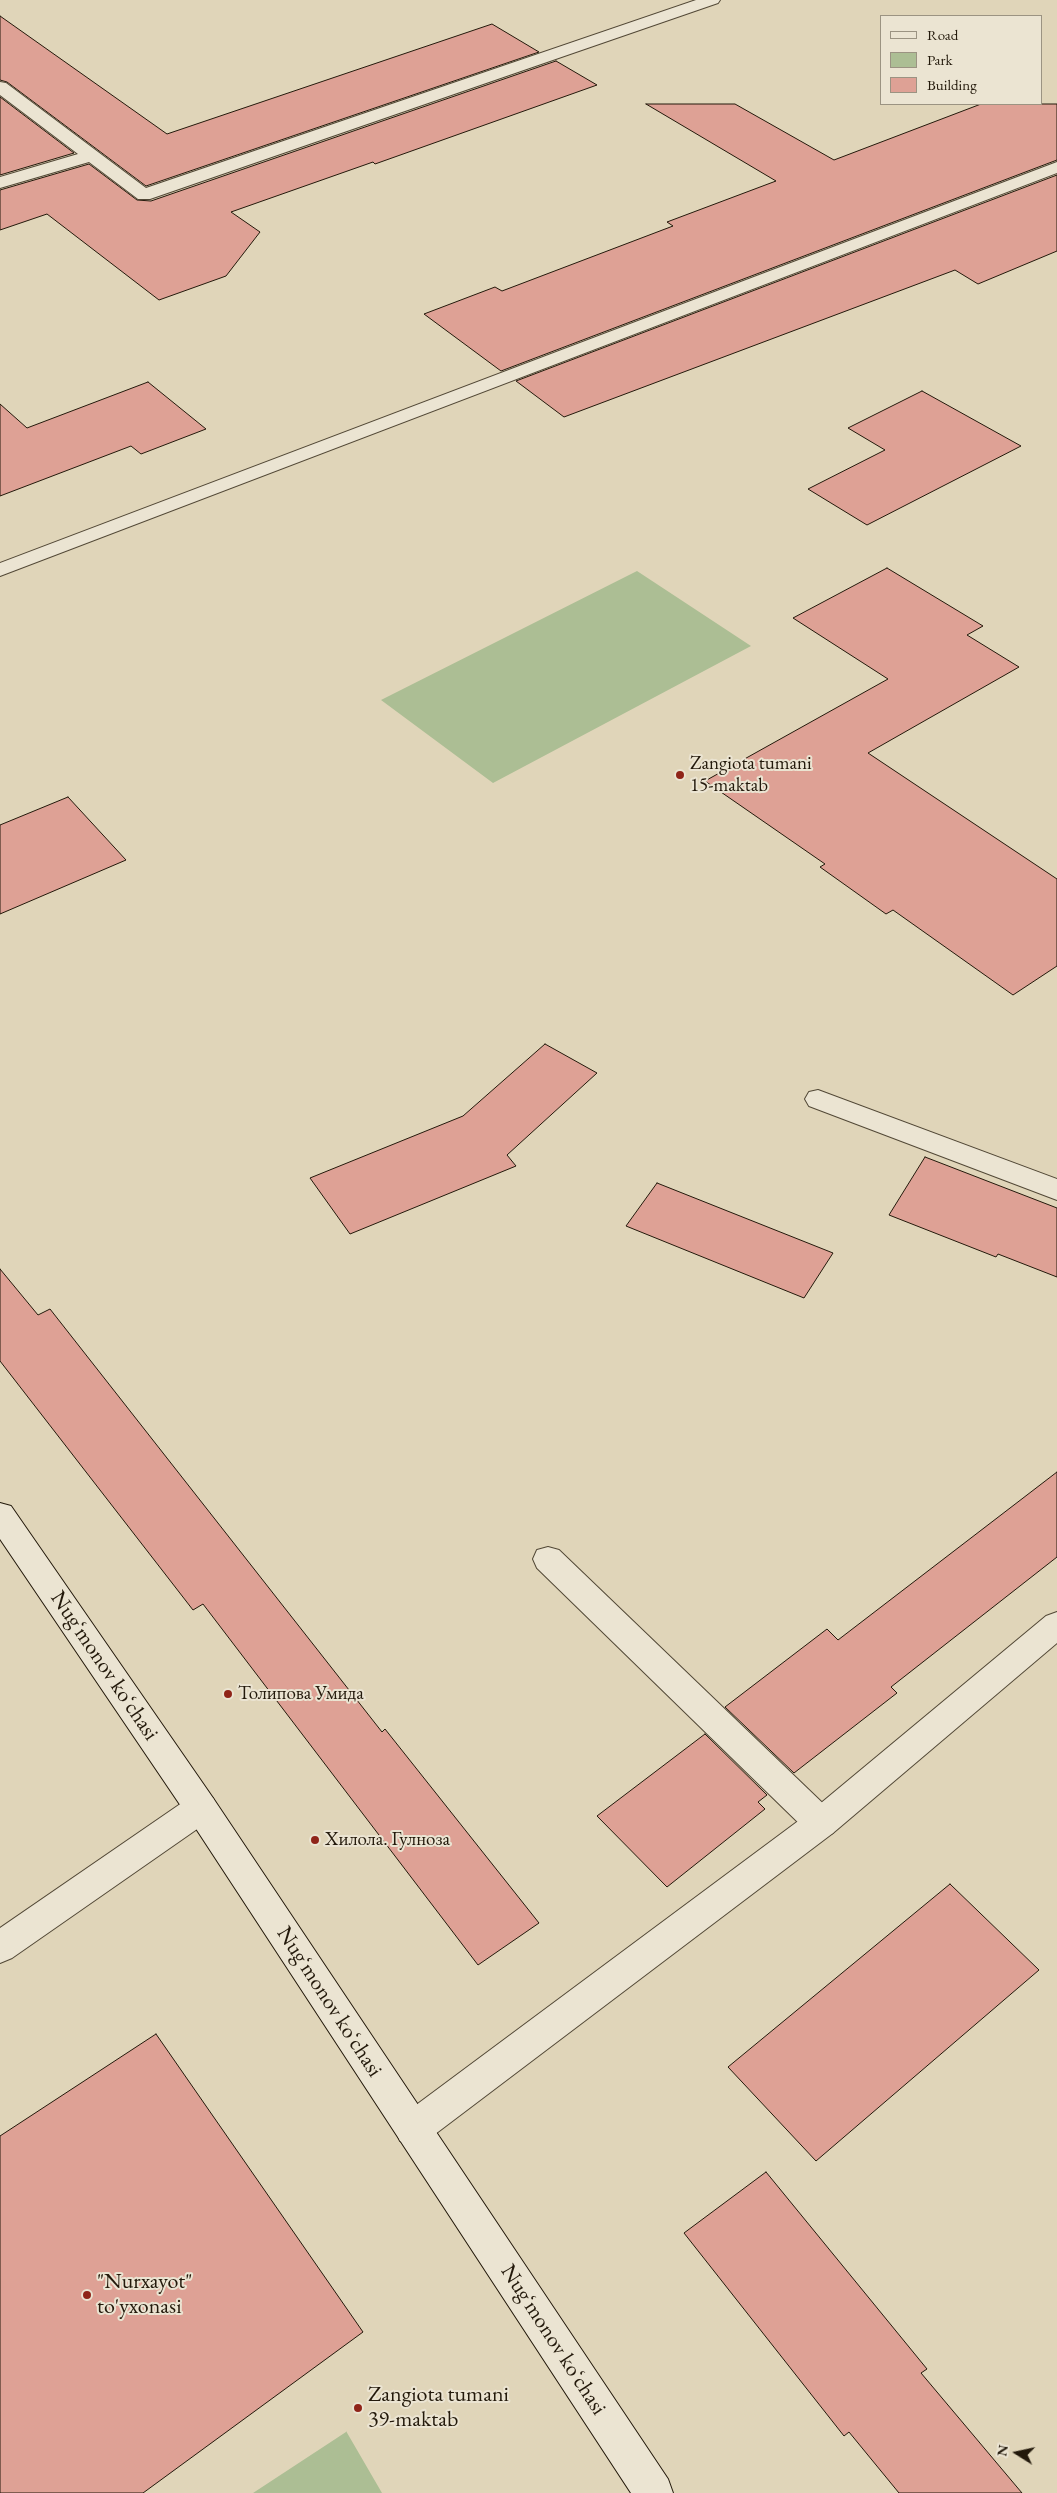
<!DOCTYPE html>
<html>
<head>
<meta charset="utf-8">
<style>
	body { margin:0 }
	#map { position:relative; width:1057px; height:2493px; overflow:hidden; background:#e0d5b9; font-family:"EB Garamond",serif }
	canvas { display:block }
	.legend { position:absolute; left:880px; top:15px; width:162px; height:90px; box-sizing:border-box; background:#ebe4d2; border:1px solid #9b9382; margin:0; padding:6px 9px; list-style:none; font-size:15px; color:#23190b }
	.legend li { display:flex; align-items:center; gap:10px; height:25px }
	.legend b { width:25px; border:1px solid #9b9382 }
	.north { position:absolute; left:992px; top:2428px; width:50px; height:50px; -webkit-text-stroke:4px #ebe4d2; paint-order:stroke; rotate:280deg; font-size:14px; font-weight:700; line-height:20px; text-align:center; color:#23190b }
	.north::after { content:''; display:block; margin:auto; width:18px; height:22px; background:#23190b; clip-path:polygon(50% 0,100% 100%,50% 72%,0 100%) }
</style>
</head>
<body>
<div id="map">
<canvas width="1057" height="2493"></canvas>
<ul class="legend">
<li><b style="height:6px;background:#ebe4d2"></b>Road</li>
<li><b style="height:14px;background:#acbe94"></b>Park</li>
<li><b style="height:14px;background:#dea195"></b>Building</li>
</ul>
<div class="north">N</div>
</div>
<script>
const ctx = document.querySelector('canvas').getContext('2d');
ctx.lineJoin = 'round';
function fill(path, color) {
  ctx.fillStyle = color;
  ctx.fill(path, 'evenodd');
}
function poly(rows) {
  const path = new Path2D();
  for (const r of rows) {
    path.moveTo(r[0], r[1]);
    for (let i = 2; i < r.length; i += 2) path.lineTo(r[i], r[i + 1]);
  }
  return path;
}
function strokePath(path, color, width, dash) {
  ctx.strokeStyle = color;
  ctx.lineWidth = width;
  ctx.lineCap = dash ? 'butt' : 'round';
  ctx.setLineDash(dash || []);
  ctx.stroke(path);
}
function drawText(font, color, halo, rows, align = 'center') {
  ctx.font = font + ' "EB Garamond",serif';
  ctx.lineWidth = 4;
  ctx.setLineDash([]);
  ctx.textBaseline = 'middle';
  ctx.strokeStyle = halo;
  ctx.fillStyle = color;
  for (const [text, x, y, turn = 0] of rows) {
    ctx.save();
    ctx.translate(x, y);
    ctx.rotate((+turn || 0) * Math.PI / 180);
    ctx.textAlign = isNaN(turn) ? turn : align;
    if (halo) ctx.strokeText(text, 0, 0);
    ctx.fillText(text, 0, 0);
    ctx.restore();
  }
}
fill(poly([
	[637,571,751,646,493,783,381,700],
	[346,2431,382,2493,253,2493,346,2432]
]), '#acbe94');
const building = poly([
	[0,16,167,134,492,24,539,52,146,186,7,82,0,80,0,16],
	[556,61,597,85,375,164,373,162,231,212,260,232,226,276,159,300,47,214,0,230,0,190,89,164,137,200,151,201,556,61],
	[0,97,74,153,0,175,0,97],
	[646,104,735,104,834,160,981,104,1057,104,1057,160,501,371,424,314,495,287,502,291,673,226,667,222,776,181,646,104],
	[1057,175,1057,251,978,284,955,270,564,417,516,381,1057,175],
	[148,382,206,429,141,454,131,446,0,496,0,404,27,428,148,382],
	[922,391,1021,446,867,525,808,489,885,450,848,428,922,391],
	[887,568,983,626,967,635,1019,667,868,753,1057,879,1057,966,1013,995,893,910,886,914,820,867,825,864,705,781,888,679,793,618,887,568],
	[68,797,126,860,0,914,0,825,68,797],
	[545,1044,597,1073,507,1155,516,1166,350,1234,310,1178,463,1116,545,1044],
	[925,1157,1057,1208,1057,1277,998,1254,996,1257,889,1215,925,1157],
	[657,1183,833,1253,804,1298,626,1226,657,1183],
	[0,1269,38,1315,50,1309,382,1732,385,1729,539,1923,478,1965,203,1604,193,1610,0,1361,0,1269],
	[1057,1472,1057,1557,891,1687,897,1693,794,1773,725,1707,827,1629,838,1640,1057,1472],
	[705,1734,767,1795,758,1802,765,1809,667,1887,597,1816,705,1734],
	[950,1884,1039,1970,816,2161,728,2067,950,1884],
	[156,2034,363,2332,143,2493,0,2493,0,2136,156,2034],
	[766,2172,927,2369,921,2373,1022,2493,899,2493,849,2432,844,2436,684,2233,766,2172]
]);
fill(building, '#dea195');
strokePath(building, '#23190b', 1);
const minor = poly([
	[696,0,720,0,718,3,150,199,138,199,89,162,0,188,0,177,78,154,0,95,0,82,6,83,146,188,696,0],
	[1057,162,1057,173,0,576,0,563,1057,162],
	[818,1090,1057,1179,1057,1200,809,1106,805,1099,809,1092,818,1090],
	[548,1547,559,1550,833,1813,837,1823,833,1833,821,1838,809,1833,537,1568,533,1559,537,1550,548,1547]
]);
const tertiary = poly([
	[1057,1612,1057,1643,833,1833,426,2141,413,2146,400,2141,395,2129,400,2117,809,1813,1046,1616,1057,1612],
	[201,1794,213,1798,217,1808,213,1818,12,1958,0,1963,0,1928,189,1798,201,1794]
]);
const secondary = poly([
	[0,1503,11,1506,213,1798,668,2479,673,2493,631,2493,189,1818,0,1539,0,1503]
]);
strokePath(minor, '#524836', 2);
strokePath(tertiary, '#524836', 2);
strokePath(secondary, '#23190b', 2);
fill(minor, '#ebe4d2');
fill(tertiary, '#ebe4d2');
fill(secondary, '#ebe4d2');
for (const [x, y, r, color] of [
	[680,775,5,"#8f2418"],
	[228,1694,5,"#8f2418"],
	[315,1840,5,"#8f2418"],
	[87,2295,5,"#8f2418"],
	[358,2408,5,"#8f2418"]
]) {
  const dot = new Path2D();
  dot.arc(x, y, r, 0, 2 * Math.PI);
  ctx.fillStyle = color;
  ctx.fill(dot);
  strokePath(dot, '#ebe4d2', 2);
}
drawText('19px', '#23190b', '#ebe4d2', [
	["Zangiota tumani",690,764],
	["15-maktab",690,786],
	["Толипова Умида",238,1694],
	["Хилола. Гулноза",325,1840]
], 'left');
drawText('22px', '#23190b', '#ebe4d2', [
	["Nugʻmonov koʻchasi",104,1666,56],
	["Nugʻmonov koʻchasi",329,2002,57],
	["Nugʻmonov koʻchasi",553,2340,57]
]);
drawText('22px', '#23190b', '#ebe4d2', [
	["\"Nurxayot\"",97,2282],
	["to'yxonasi",97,2307],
	["Zangiota tumani",368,2395],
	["39-maktab",368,2420]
], 'left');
</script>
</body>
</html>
